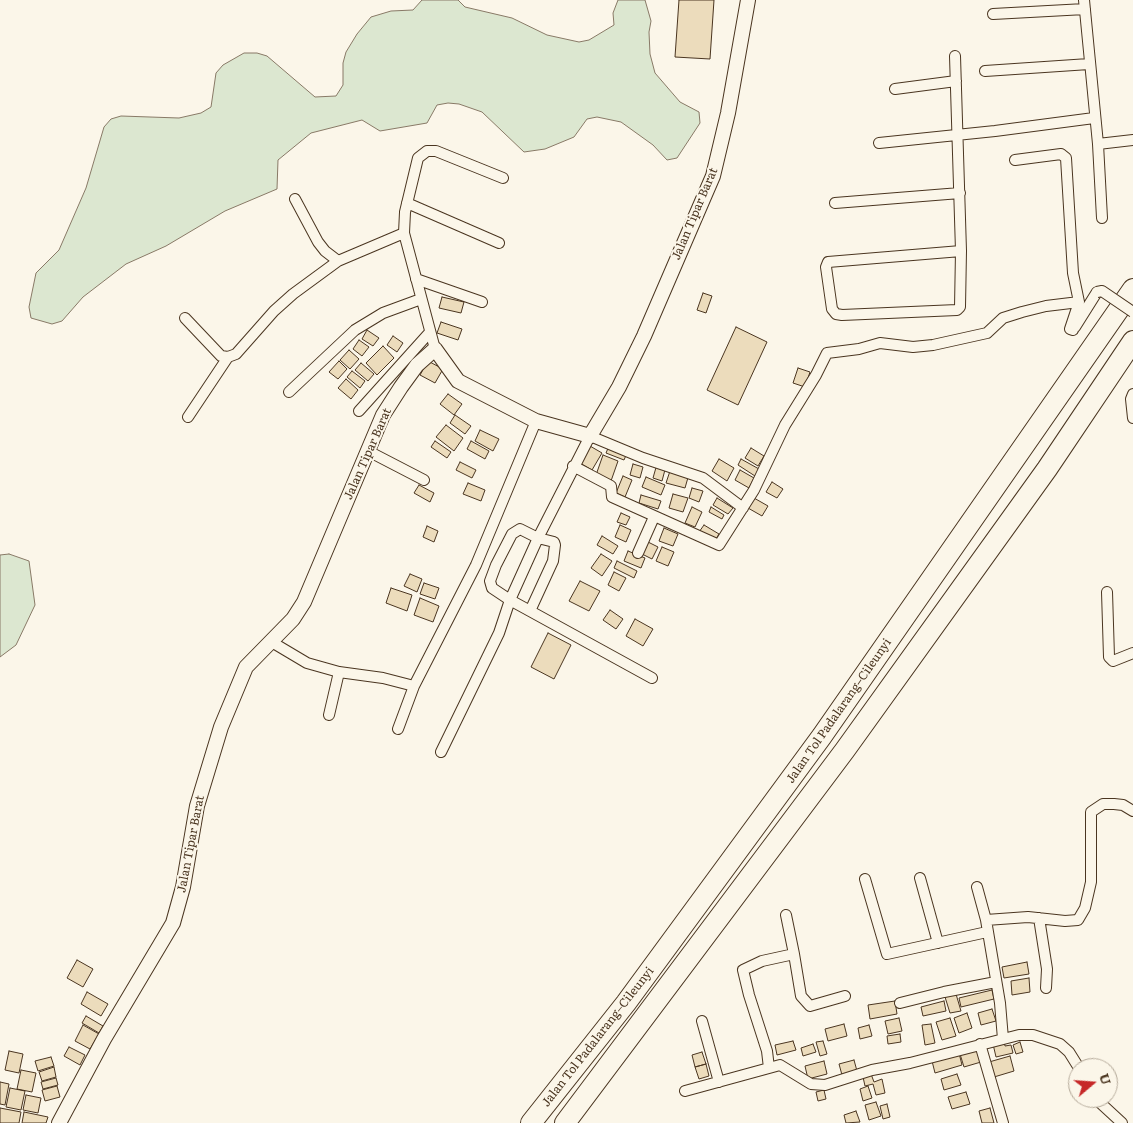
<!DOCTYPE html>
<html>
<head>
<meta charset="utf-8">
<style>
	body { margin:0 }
	#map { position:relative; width:1133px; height:1123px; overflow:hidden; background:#fbf6e9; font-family:Literata,serif }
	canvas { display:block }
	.north { position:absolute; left:1068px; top:1058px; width:50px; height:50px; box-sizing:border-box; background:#fbf6e9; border:1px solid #b4a999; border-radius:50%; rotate:72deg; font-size:14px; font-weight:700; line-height:20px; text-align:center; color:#4a3520 }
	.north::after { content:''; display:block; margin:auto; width:18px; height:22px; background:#c62828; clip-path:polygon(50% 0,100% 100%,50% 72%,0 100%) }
</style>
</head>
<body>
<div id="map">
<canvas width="1133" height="1123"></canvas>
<div class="north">U</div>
</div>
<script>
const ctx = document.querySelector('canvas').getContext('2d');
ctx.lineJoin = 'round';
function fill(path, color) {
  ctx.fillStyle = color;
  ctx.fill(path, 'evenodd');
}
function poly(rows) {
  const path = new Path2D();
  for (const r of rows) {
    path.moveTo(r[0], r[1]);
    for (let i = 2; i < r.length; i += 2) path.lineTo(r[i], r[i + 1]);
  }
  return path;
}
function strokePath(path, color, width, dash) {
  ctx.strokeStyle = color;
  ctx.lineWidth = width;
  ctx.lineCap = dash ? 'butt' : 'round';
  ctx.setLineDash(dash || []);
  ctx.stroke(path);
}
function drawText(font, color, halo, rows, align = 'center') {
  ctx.font = font + ' Literata,serif';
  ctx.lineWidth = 4;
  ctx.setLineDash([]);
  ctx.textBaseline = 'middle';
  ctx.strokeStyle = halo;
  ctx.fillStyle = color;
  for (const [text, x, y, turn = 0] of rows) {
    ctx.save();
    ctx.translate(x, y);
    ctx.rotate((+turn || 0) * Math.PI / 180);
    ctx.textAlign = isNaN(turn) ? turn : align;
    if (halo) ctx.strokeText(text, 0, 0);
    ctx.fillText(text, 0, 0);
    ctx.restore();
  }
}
const green = poly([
	[422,0,458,0,465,7,512,18,547,35,579,42,589,40,614,25,613,13,618,0,645,0,651,21,649,32,650,54,655,73,680,102,699,112,700,123,677,158,667,160,653,145,621,122,597,117,587,119,574,137,545,149,524,152,482,112,459,104,448,103,437,105,427,123,380,131,362,120,311,133,278,160,277,189,225,211,166,246,126,264,83,297,62,321,52,324,31,318,29,307,36,273,59,250,86,188,104,127,111,119,121,116,179,118,201,113,211,107,216,73,223,65,244,53,257,53,267,56,315,97,336,96,343,85,343,63,346,52,357,34,371,17,391,11,413,10,422,0],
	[9,554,29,561,35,605,16,645,0,657,0,555,9,554]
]);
fill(green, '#dce7d0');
strokePath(green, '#887966', 1);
const building = poly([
	[679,0,714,0,710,59,675,57,679,0],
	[703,293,712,296,706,313,697,310,703,293],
	[442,297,464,302,461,313,439,308,442,297],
	[441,322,462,329,458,340,437,333,441,322],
	[736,327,767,342,738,405,707,390,736,327],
	[367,330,379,338,373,346,362,339,367,330],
	[393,336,403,343,397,352,387,345,393,336],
	[359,340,369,347,362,356,353,349,359,340],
	[383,346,394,358,377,375,366,363,383,346],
	[349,350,359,359,350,369,340,360,349,350],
	[339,361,347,369,338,379,329,372,339,361],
	[428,361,443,369,435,383,420,375,428,361],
	[361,363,374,374,368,381,355,370,361,363],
	[798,368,810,372,805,387,793,383,798,368],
	[352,371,365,381,360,388,347,377,352,371],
	[346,379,358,390,351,399,338,388,346,379],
	[448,394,462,404,454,415,440,404,448,394],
	[455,415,471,426,465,434,450,423,455,415],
	[446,425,463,438,454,451,436,437,446,425],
	[480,430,499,439,493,451,475,441,480,430],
	[435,441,451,452,447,458,431,447,435,441],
	[471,441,489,451,485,459,467,449,471,441],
	[590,446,602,453,592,470,580,463,590,446],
	[609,446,627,453,624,460,606,453,609,446],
	[751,448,764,456,758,466,745,458,751,448],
	[603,455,618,461,611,481,596,475,603,455],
	[719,459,734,468,727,481,712,471,719,459],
	[741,459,759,469,755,476,738,465,741,459],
	[460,462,476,470,472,478,456,470,460,462],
	[633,464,643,467,640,478,630,475,633,464],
	[657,464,666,466,662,481,653,478,657,464],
	[671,468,689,474,685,488,666,483,671,468],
	[740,470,754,478,749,488,735,480,740,470],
	[623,476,632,480,625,497,616,493,623,476],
	[646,477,665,485,661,495,642,487,646,477],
	[772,482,783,489,777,498,766,492,772,482],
	[468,483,485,490,481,501,463,494,468,483],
	[419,485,434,493,430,502,414,493,419,485],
	[692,488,703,491,699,502,689,498,692,488],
	[673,494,688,498,683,512,669,508,673,494],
	[641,495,661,501,658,509,639,503,641,495],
	[717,498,733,508,728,514,713,505,717,498],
	[754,498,768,506,762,516,748,508,754,498],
	[692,507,702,512,695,527,685,523,692,507],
	[711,507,724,515,722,519,709,512,711,507],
	[621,513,630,517,626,525,617,522,621,513],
	[620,525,631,530,626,542,615,537,620,525],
	[704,525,719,534,714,542,699,532,704,525],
	[427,526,438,531,434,542,423,537,427,526],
	[664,528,678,534,673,546,659,541,664,528],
	[602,536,618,546,613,554,597,545,602,536],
	[648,542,658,547,652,559,642,554,648,542],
	[662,547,674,552,668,566,656,561,662,547],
	[628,551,645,558,641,568,624,561,628,551],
	[601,554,612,561,602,576,591,568,601,554],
	[617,561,637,571,634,578,614,568,617,561],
	[614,572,626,578,619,591,608,585,614,572],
	[410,574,422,579,417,592,404,586,410,574],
	[580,581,600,591,589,611,569,601,580,581],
	[424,583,439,588,435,599,420,594,424,583],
	[391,588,412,595,407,611,386,603,391,588],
	[420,598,439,606,433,622,414,615,420,598],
	[610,610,623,619,616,629,603,620,610,610],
	[635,619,653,629,643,646,626,636,635,619],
	[548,633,571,645,554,679,531,667,548,633],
	[77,960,93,969,83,987,67,978,77,960],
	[1027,962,1029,974,1004,978,1002,967,1027,962],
	[1029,978,1030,992,1012,995,1011,981,1029,978],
	[992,990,994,999,961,1007,959,998,992,990],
	[87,992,108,1004,101,1016,81,1004,87,992],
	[956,994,961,1011,950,1013,945,997,956,994],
	[895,1001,897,1014,870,1019,868,1005,895,1001],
	[944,1001,946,1011,923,1016,921,1007,944,1001],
	[992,1009,996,1021,981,1025,978,1013,992,1009],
	[967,1013,972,1028,959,1033,954,1018,967,1013],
	[86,1016,103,1026,99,1033,82,1023,86,1016],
	[899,1018,902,1031,888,1034,885,1021,899,1018],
	[950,1018,956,1036,942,1040,936,1022,950,1018],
	[844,1024,847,1036,828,1041,825,1029,844,1024],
	[931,1024,935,1043,925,1045,922,1025,931,1024],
	[83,1025,99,1034,90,1049,75,1041,83,1025],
	[869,1025,872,1036,860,1039,858,1028,869,1025],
	[900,1034,901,1042,888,1044,887,1036,900,1034],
	[793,1041,796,1050,777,1055,775,1045,793,1041],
	[823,1041,827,1054,820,1056,816,1042,823,1041],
	[1004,1041,1005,1046,1011,1045,1013,1053,996,1057,993,1044,1004,1041],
	[1020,1042,1023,1052,1016,1054,1013,1045,1020,1042],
	[813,1044,816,1052,803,1056,801,1048,813,1044],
	[69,1047,85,1055,80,1065,64,1056,69,1047],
	[977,1049,981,1062,964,1067,960,1054,977,1049],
	[9,1051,23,1054,19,1073,5,1070,9,1051],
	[702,1052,706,1064,695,1067,692,1055,702,1052],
	[959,1053,962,1065,935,1073,932,1061,959,1053],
	[1010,1056,1014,1071,994,1077,989,1062,1010,1056],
	[51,1057,54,1066,38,1071,35,1061,51,1057],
	[854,1060,857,1071,842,1075,839,1064,854,1060],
	[824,1061,827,1074,808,1079,805,1066,824,1061],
	[706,1064,709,1076,699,1079,695,1067,706,1064],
	[54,1067,56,1077,42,1081,39,1072,54,1067],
	[21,1070,36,1073,32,1092,17,1089,21,1070],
	[871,1074,874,1082,882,1079,885,1093,876,1095,873,1084,865,1086,863,1077,871,1074],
	[957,1074,961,1085,944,1090,941,1079,957,1074],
	[56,1078,58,1085,43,1089,41,1082,56,1078],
	[0,1082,9,1084,5,1105,0,1104,0,1082],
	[57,1086,60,1097,45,1101,42,1090,57,1086],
	[868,1086,872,1098,863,1101,860,1089,868,1086],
	[10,1088,25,1091,21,1110,6,1107,10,1088],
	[824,1090,826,1099,818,1101,816,1092,824,1090],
	[966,1092,970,1104,952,1109,948,1097,966,1092],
	[26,1095,41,1098,38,1113,23,1110,26,1095],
	[876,1102,881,1116,869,1120,865,1105,876,1102],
	[887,1104,890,1117,883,1119,880,1106,887,1104],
	[0,1108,21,1112,19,1123,0,1123,0,1108],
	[990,1108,994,1123,982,1123,979,1111,990,1108],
	[856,1111,860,1122,846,1123,844,1115,856,1111],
	[24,1112,48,1117,46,1123,22,1123,24,1112]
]);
fill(building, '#ecdcbc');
strokePath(building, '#4a3520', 1);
const minor = poly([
	[1084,0,1098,144,1102,218],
	[993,14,1085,9],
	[955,56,961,251,960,307,957,310,842,315,836,314,832,309,826,267,828,262,961,251],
	[985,71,1089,64],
	[895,89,956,81],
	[879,143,995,131,1094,118],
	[1098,144,1133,140],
	[1015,160,1061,154,1066,158,1073,273,1079,302],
	[295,199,318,242,325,251,338,261,404,233],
	[407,203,499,243],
	[835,203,960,193],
	[416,279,482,302],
	[185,318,221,356,228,357,236,354,274,311,293,294,338,261],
	[1075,327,1097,292],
	[435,349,404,233,405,212,418,158,427,151,436,151,503,178],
	[289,392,355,330,383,313,421,299],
	[1133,394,1131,399,1133,418],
	[359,411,430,332],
	[188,417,228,357],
	[368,451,424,480],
	[573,466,611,486,612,497,719,545,754,490,785,425,816,375,827,353,859,349,880,343,913,347,933,345,987,333,1003,318,1022,312,1046,306,1079,302,1070,329,1073,330],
	[638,553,654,517],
	[1107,592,1109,657,1113,661,1133,653],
	[530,611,553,561,555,545,554,542,538,538,520,529,512,534,496,565,490,581,492,588,510,600,652,678],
	[270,641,307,663,339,672,383,678,414,686],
	[329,715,339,672],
	[398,729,414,686,476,565,536,421],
	[441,752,499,633,510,600,538,538,590,436,643,458,703,478,743,508],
	[920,878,938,943],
	[865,879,887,954,987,932],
	[977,887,986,920],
	[786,915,794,954],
	[1039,918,1047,969,1046,988],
	[900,1003,944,992,996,982],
	[702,1021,719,1082],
	[1003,1039,1000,1003,986,920,1028,917,1065,921,1078,920,1085,908,1091,882,1091,812,1103,804,1114,804,1123,805,1133,811],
	[980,1044,1003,1123],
	[769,1068,767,1051,749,995,743,970,762,961,794,954,801,996,810,1006,845,996],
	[685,1091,780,1065,811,1084,825,1085,872,1070,910,1063,1019,1035,1033,1035,1060,1044,1069,1052,1079,1068],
	[1095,1098,1122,1123]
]);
const tertiary = poly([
	[59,1123,104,1039,173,923,183,887,197,806,221,727,246,667,293,619,304,602,383,415,401,387,417,365,435,349,458,381,536,421,590,436,619,387,644,336,713,176,728,113,748,0]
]);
const motorway = poly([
	[531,1123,626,1003,822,736,1133,289],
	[565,1123,845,750,1047,469,1133,341]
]);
strokePath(minor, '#4a3520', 12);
strokePath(tertiary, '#4a3520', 16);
strokePath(motorway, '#4a3520', 22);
strokePath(minor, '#fbf6e9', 10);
strokePath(tertiary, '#fbf6e9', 14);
strokePath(motorway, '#fbf6e9', 20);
const minorBridge = poly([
	[1097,292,1102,291,1133,312]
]);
strokePath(minorBridge, '#4a3520', 12, []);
strokePath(minorBridge, '#fbf6e9', 10);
drawText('12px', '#4a3520', '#fbf6e9', [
	["Jalan Tipar Barat",695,214,-67],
	["Jalan Tipar Barat",368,454,-66],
	["Jalan Tol Padalarang–Cileunyi",839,711,-55],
	["Jalan Tipar Barat",191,844,-79],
	["Jalan Tol Padalarang–Cileunyi",598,1037,-52]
]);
</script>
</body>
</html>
